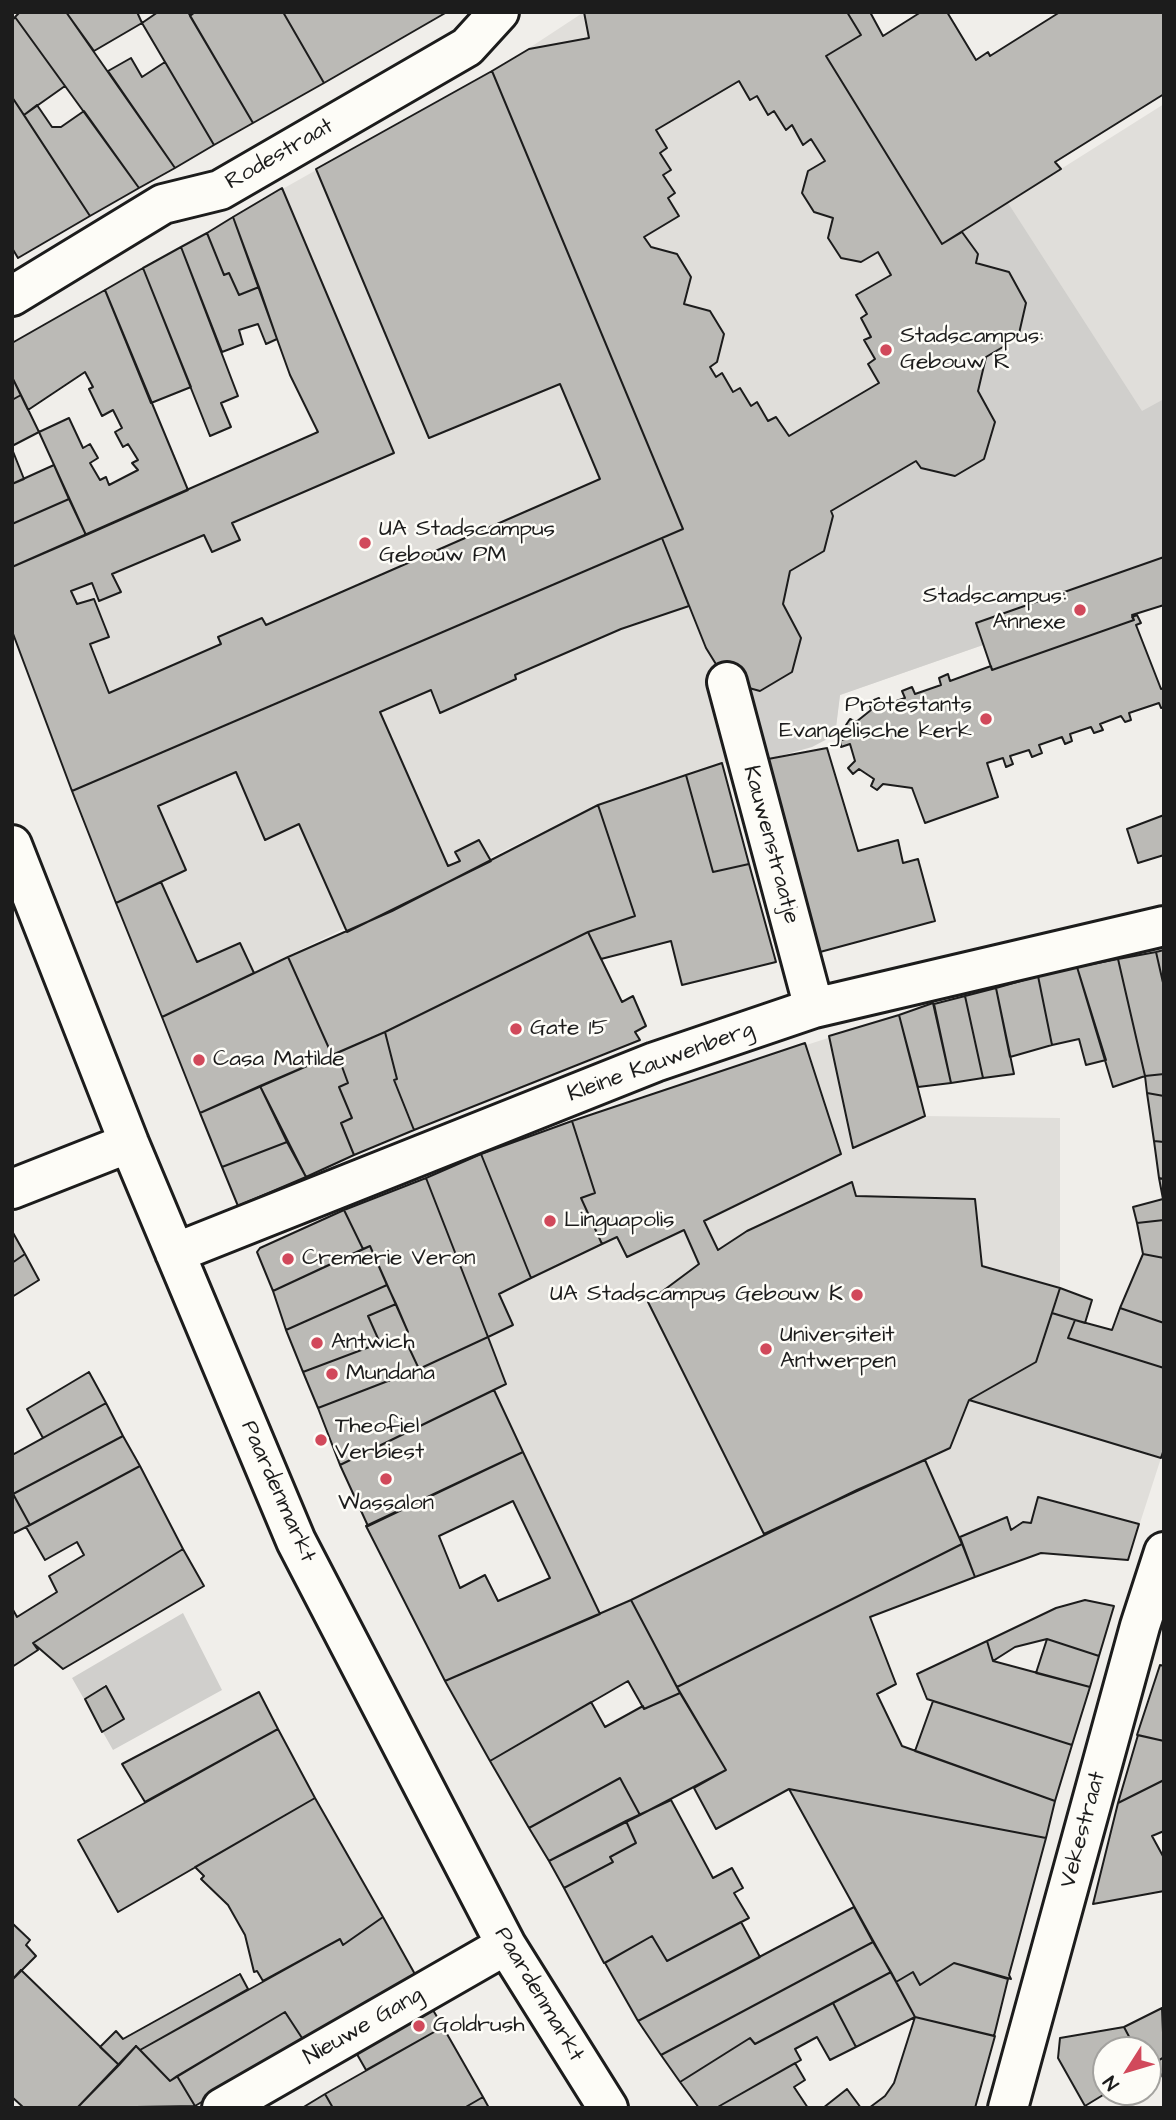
<!DOCTYPE html>
<html>
<head>
<meta charset="utf-8">
<style>
	body { margin:0 }
	#map { position:relative; width:1176px; height:2120px; overflow:hidden; background:#f0eeea; font-family:"Architects Daughter",sans-serif }
	canvas { display:block }
	.frame { position:absolute; inset:0; border:14px solid #1c1c1c; pointer-events:none }
	.north { position:absolute; left:1092px; top:2036px; width:70px; height:70px; box-sizing:border-box; background:#fdfcf7; border:2px solid #a3a29f; border-radius:50%; rotate:233deg; font-size:19px; font-weight:700; line-height:28px; text-align:center; color:#1c1c1c }
	.north::after { content:''; display:block; margin:auto; width:24px; height:32px; background:#d1495b; clip-path:polygon(50% 0,100% 100%,50% 72%,0 100%) }
</style>
</head>
<body>
<div id="map">
<canvas width="1176" height="2120"></canvas>
<div class="frame"></div>
<div class="north">N</div>
</div>
<script>
const ctx = document.querySelector('canvas').getContext('2d');
ctx.lineJoin = 'round';
function fill(path, color) {
  ctx.fillStyle = color;
  ctx.fill(path, 'evenodd');
}
function poly(rows) {
  const path = new Path2D();
  for (const r of rows) {
    path.moveTo(r[0], r[1]);
    for (let i = 2; i < r.length; i += 2) path.lineTo(r[i], r[i + 1]);
  }
  return path;
}
function strokePath(path, color, width, dash) {
  ctx.strokeStyle = color;
  ctx.lineWidth = width;
  ctx.lineCap = dash ? 'butt' : 'round';
  ctx.setLineDash(dash || []);
  ctx.stroke(path);
}
function drawText(font, color, halo, rows, align = 'center') {
  ctx.font = font + ' "Architects Daughter",sans-serif';
  ctx.lineWidth = 5;
  ctx.setLineDash([]);
  ctx.textBaseline = 'middle';
  ctx.strokeStyle = halo;
  ctx.fillStyle = color;
  for (const [text, x, y, turn = 0] of rows) {
    ctx.save();
    ctx.translate(x, y);
    ctx.rotate((+turn || 0) * Math.PI / 180);
    ctx.textAlign = isNaN(turn) ? turn : align;
    if (halo) ctx.strokeText(text, 0, 0);
    ctx.fillText(text, 0, 0);
    ctx.restore();
  }
}
fill(poly([
	[584,12,847,12,942,244,1164,104,1164,605,992,670,983,645,840,695,835,735,748,765,722,763,598,805,162,1017,12,630,12,567,318,432,233,217,511,60],
	[899,1015,925,1116,1060,1118,1060,1288,1036,1362,1161,1458,1128,1560,1041,1553,975,1577,961,1544,677,1687,631,1600,600,1614,494,1390,506,1384,488,1337,513,1325,499,1294,531,1278,481,1154,572,1121]
]), '#e0deda');
fill(poly([
	[1008,203,1142,411,1164,399,1164,557,976,623,983,645,840,695,835,735,812,747,748,765,727,682,760,691,792,672,801,638,783,604,790,571,824,551,833,516,831,511,916,461,921,468,955,476,984,459,995,422,978,391,986,357,1018,338,1026,303,1009,272,976,263,978,254,962,232],
	[183,1613,222,1690,113,1750,72,1678]
]), '#d0cfcc');
const building = poly([
	[20,12,66,12,175,168,139,188,15,17,20,12],
	[66,12,137,12,142,23,94,51,66,12],
	[158,12,188,12,253,123,214,145,142,23,158,12],
	[195,12,283,12,324,83,253,123,190,16,195,12],
	[283,12,447,12,324,83,283,12],
	[584,12,847,12,861,35,826,56,942,244,962,232,978,254,976,263,1009,272,1026,303,1018,338,986,357,978,391,995,422,984,459,955,476,921,468,916,461,831,511,833,516,824,551,790,571,783,604,801,638,792,672,760,691,727,682,706,648,662,538,683,529,492,71,529,49,589,38,584,12],
	[739,81,750,100,757,96,768,115,774,111,786,130,792,125,803,145,811,139,825,161,808,171,802,193,814,212,833,218,828,238,841,258,861,262,878,252,891,275,856,295,867,314,861,318,871,337,864,340,875,359,868,364,879,383,789,436,776,417,768,421,757,402,751,406,740,388,733,392,722,373,716,377,710,367,717,362,724,334,710,311,684,304,691,277,677,254,651,247,644,237,679,216,668,198,675,193,663,175,671,170,660,153,667,148,656,130,739,81],
	[847,12,870,12,883,36,921,12,947,12,976,60,988,52,990,56,1060,12,1164,12,1164,94,1055,162,1061,169,942,244,826,56,861,35,847,12],
	[15,17,65,86,24,115,12,97,12,21,15,17],
	[131,58,142,77,165,62,214,145,175,168,108,71,131,58],
	[492,71,683,529,72,791,12,631,12,567,318,432,290,375,233,217,282,188,394,453,232,523,240,540,212,552,204,535,112,574,121,592,99,601,92,583,71,591,77,604,94,599,109,637,90,644,109,693,221,644,218,637,262,618,266,625,600,479,560,384,429,438,316,169,492,71],
	[12,97,90,216,18,258,12,248,12,97],
	[37,105,52,127,61,127,84,111,139,188,90,216,24,115,37,105],
	[233,217,259,287,239,295,229,273,224,275,207,233,233,217],
	[207,233,224,275,229,273,239,295,259,287,277,339,266,344,258,324,239,330,243,344,222,352,181,247,207,233],
	[181,247,238,396,221,403,231,427,210,436,143,268,181,247],
	[143,268,191,387,151,403,105,290,143,268],
	[105,290,188,490,86,535,39,432,69,418,83,448,90,444,98,458,90,463,100,480,106,477,109,485,138,470,132,463,138,460,128,444,123,447,115,432,122,428,113,410,102,416,89,389,93,387,85,372,28,410,12,377,12,343,105,290],
	[12,377,21,395,12,400,12,377],
	[21,395,39,432,12,446,12,400,21,395],
	[12,449,24,479,12,484,12,449],
	[54,465,69,499,12,524,12,484,54,465],
	[69,499,86,535,12,567,12,524,69,499],
	[662,538,689,606,621,629,515,675,516,679,440,713,431,690,380,712,448,866,460,861,455,852,479,840,491,861,347,932,299,824,265,840,236,772,158,806,186,870,116,903,72,791,662,538],
	[1164,557,1164,605,1132,615,1134,620,992,670,976,623,1164,557],
	[1137,615,1141,623,1136,625,1161,689,1164,688,1164,707,1161,708,1159,703,1129,713,1131,720,1125,722,1121,716,1100,724,1103,730,1094,733,1091,727,1070,734,1072,741,1065,744,1062,737,1039,745,1042,753,1032,757,1029,750,1010,756,1013,764,1006,767,1003,758,987,763,998,797,925,823,912,788,883,784,877,790,871,786,874,779,859,769,853,774,848,768,855,761,850,744,841,747,841,740,850,738,851,731,846,725,850,719,856,722,871,710,869,702,879,698,882,706,905,698,902,691,912,687,915,694,941,685,939,678,948,674,950,681,991,666,992,670,1134,620,1132,617,1137,615],
	[827,748,858,851,898,840,903,863,918,859,935,921,820,952,768,759,827,748],
	[722,763,749,864,713,872,686,775,722,763],
	[686,775,713,872,749,864,776,962,682,985,671,941,601,959,588,932,635,916,598,805,686,775],
	[598,805,635,916,588,932,385,1032,332,1055,288,957,392,911,598,805],
	[1164,815,1164,855,1138,863,1127,829,1164,815],
	[161,882,197,962,240,943,254,973,162,1017,116,903,161,882],
	[588,932,622,1002,633,996,646,1026,635,1032,640,1040,414,1130,394,1080,397,1079,385,1032,588,932],
	[1164,950,1164,987,1156,952,1164,950],
	[1156,952,1164,987,1164,1074,1145,1076,1118,959,1156,952],
	[288,957,332,1055,200,1113,162,1017,288,957],
	[1118,959,1145,1076,1113,1087,1077,967,1118,959],
	[1077,967,1106,1060,1086,1065,1079,1039,1052,1045,1038,976,1077,967],
	[1038,976,1052,1045,1010,1057,996,988,1038,976],
	[996,988,1014,1074,983,1078,965,996,996,988],
	[965,996,983,1078,951,1083,934,1004,965,996],
	[933,1003,951,1083,918,1087,899,1015,933,1003],
	[899,1015,925,1116,853,1148,829,1036,899,1015],
	[385,1032,397,1079,394,1080,414,1130,354,1155,341,1123,352,1118,339,1087,348,1083,337,1053,385,1032],
	[805,1043,841,1154,704,1221,718,1250,747,1231,852,1182,856,1196,975,1199,982,1266,1060,1288,1036,1362,969,1400,950,1448,764,1534,648,1302,699,1264,684,1230,627,1257,617,1237,602,1244,581,1198,595,1193,572,1121,805,1043],
	[337,1053,348,1083,339,1087,352,1118,341,1123,354,1155,306,1177,260,1086,337,1053],
	[1164,1074,1164,1096,1147,1093,1145,1076,1164,1074],
	[260,1086,287,1142,222,1167,200,1113,260,1086],
	[1147,1093,1164,1096,1164,1142,1154,1141,1147,1093],
	[572,1121,595,1193,581,1198,602,1244,531,1278,481,1154,572,1121],
	[1154,1141,1164,1142,1164,1179,1159,1178,1154,1141],
	[287,1142,306,1177,238,1206,222,1167,287,1142],
	[481,1154,531,1278,499,1294,513,1325,488,1337,426,1178,481,1154],
	[426,1178,488,1337,419,1369,403,1335,408,1332,370,1246,363,1249,344,1210,426,1178],
	[1159,1178,1164,1179,1164,1220,1137,1223,1133,1207,1163,1199,1159,1178],
	[344,1210,363,1249,273,1291,257,1252,260,1248,344,1210],
	[1164,1220,1164,1258,1143,1254,1137,1223,1164,1220],
	[12,1231,25,1254,12,1263,12,1231],
	[370,1246,387,1285,286,1330,273,1291,370,1246],
	[25,1254,39,1280,12,1297,12,1263,25,1254],
	[1143,1254,1164,1258,1164,1323,1120,1308,1143,1254],
	[387,1285,396,1304,368,1316,380,1343,303,1372,286,1330,387,1285],
	[1060,1288,1092,1300,1085,1323,1052,1313,1060,1288],
	[396,1304,408,1332,403,1335,419,1369,318,1408,303,1372,380,1343,368,1316,396,1304],
	[1120,1308,1164,1323,1164,1368,1068,1338,1075,1320,1112,1330,1120,1308],
	[1052,1313,1075,1320,1068,1338,1164,1368,1164,1449,1161,1458,969,1400,1036,1362,1052,1313],
	[488,1337,506,1384,340,1465,318,1408,419,1369,488,1337],
	[89,1372,106,1403,43,1438,27,1409,89,1372],
	[494,1390,523,1452,368,1526,340,1465,494,1390],
	[106,1403,123,1436,13,1494,12,1455,106,1403],
	[123,1436,140,1466,30,1525,13,1494,123,1436],
	[523,1452,600,1614,445,1681,366,1526,523,1452],
	[513,1501,550,1578,498,1601,485,1575,460,1588,439,1536,513,1501],
	[925,1460,962,1544,677,1687,631,1600,857,1490,925,1460],
	[140,1466,183,1549,33,1643,38,1650,12,1667,12,1608,17,1617,57,1592,49,1576,84,1555,77,1542,45,1560,26,1527,140,1466],
	[12,1492,30,1525,12,1534,12,1492],
	[1038,1497,1139,1524,1128,1560,1041,1553,975,1577,960,1537,1007,1517,1011,1530,1023,1522,1031,1523,1038,1497],
	[962,1544,975,1577,870,1617,896,1684,877,1694,902,1746,1055,1801,1046,1838,789,1789,716,1829,694,1788,726,1770,677,1687,962,1544],
	[183,1549,204,1586,63,1669,33,1643,183,1549],
	[631,1600,680,1693,644,1709,628,1681,490,1761,445,1681,631,1600],
	[1085,1600,1114,1606,1099,1656,1047,1639,1015,1647,993,1661,987,1641,1056,1608,1085,1600],
	[1047,1639,1099,1656,1090,1687,1036,1673,1047,1639],
	[987,1641,993,1661,1090,1687,1072,1745,927,1699,917,1674,987,1641],
	[1160,1665,1164,1666,1164,1741,1137,1735,1160,1665],
	[106,1686,124,1719,102,1732,85,1699,106,1686],
	[259,1692,278,1729,145,1802,122,1764,259,1692],
	[680,1693,726,1770,640,1815,620,1778,529,1828,490,1761,591,1702,605,1727,643,1706,644,1709,680,1693],
	[933,1701,1072,1745,1055,1801,915,1751,933,1701],
	[278,1729,315,1798,118,1912,78,1840,278,1729],
	[1138,1735,1164,1741,1164,1780,1118,1803,1138,1735],
	[620,1778,640,1815,549,1861,529,1828,620,1778],
	[1164,1780,1164,1831,1152,1836,1164,1858,1164,1891,1093,1904,1118,1803,1164,1780],
	[789,1789,1046,1838,1009,1975,1011,1979,954,1963,920,1985,913,1972,896,1982,789,1789],
	[315,1798,383,1917,343,1945,340,1939,263,1981,257,1971,254,1972,245,1935,228,1905,201,1879,204,1876,195,1867,315,1798],
	[671,1800,713,1878,732,1868,743,1888,734,1893,749,1918,667,1961,652,1936,604,1963,564,1888,613,1862,610,1857,636,1843,626,1821,671,1800],
	[626,1821,636,1843,610,1857,613,1862,564,1888,549,1861,626,1821],
	[854,1907,873,1942,661,2055,638,2021,854,1907],
	[383,1917,416,1976,304,2041,285,2012,170,2081,140,2050,340,1939,343,1945,383,1917],
	[741,1922,760,1957,638,2021,605,1963,652,1936,667,1961,741,1922],
	[12,1923,30,1940,26,1945,36,1956,12,1980,12,1923],
	[873,1942,891,1972,755,2044,750,2038,680,2082,661,2055,873,1942],
	[954,1963,1008,1979,994,2036,915,2017,896,1982,913,1972,920,1985,954,1963],
	[21,1970,119,2065,77,2108,24,2108,12,2097,12,1980,21,1970],
	[891,1972,915,2017,856,2047,833,2003,891,1972],
	[240,1974,248,1989,140,2050,136,2046,119,2065,100,2047,116,2031,123,2039,240,1974],
	[833,2003,856,2047,830,2060,817,2037,795,2049,801,2060,716,2108,699,2108,680,2082,750,2038,755,2044,833,2003],
	[430,2005,443,2027,366,2070,354,2049,430,2005],
	[1162,2008,1164,2057,1148,2068,1148,2050,1136,2050,1124,2027,1162,2008],
	[285,2012,304,2041,195,2106,177,2076,285,2012],
	[915,2017,995,2036,975,2108,869,2108,885,2096,894,2083,915,2017],
	[443,2027,483,2097,464,2108,333,2108,325,2094,443,2027],
	[1124,2027,1136,2050,1106,2050,1108,2092,1085,2106,1058,2058,1060,2038,1124,2027],
	[136,2046,170,2081,177,2076,195,2106,77,2108,136,2046],
	[1164,2057,1164,2079,1154,2063,1164,2057],
	[795,2063,805,2080,794,2087,808,2108,716,2108,795,2063],
	[847,2089,861,2108,823,2108,847,2089],
	[325,2094,333,2108,302,2108,325,2094],
	[483,2097,489,2108,464,2108,483,2097]
]);
fill(building, '#bbbab6');
strokePath(building, '#1c1c1c', 2);
const street = poly([
	[12,296,163,204,220,190,467,47,499,12],
	[727,682,814,1008],
	[12,845,129,1143,296,1541,506,1945,608,2108],
	[12,1189,129,1143],
	[175,1253,655,1062,814,1008,1164,926],
	[222,2108,506,1945],
	[1008,2108,1140,1626,1164,1552]
]);
strokePath(street, '#1c1c1c', 44);
strokePath(street, '#fdfcf7', 38);
for (const [x, y, r, color] of [
	[886,350,7,"#d1495b"],
	[365,543,7,"#d1495b"],
	[1080,610,7,"#d1495b"],
	[986,719,7,"#d1495b"],
	[516,1029,7,"#d1495b"],
	[199,1060,7,"#d1495b"],
	[550,1221,7,"#d1495b"],
	[288,1259,7,"#d1495b"],
	[857,1295,7,"#d1495b"],
	[317,1343,7,"#d1495b"],
	[766,1349,7,"#d1495b"],
	[332,1374,7,"#d1495b"],
	[321,1440,7,"#d1495b"],
	[386,1479,7,"#d1495b"],
	[419,2026,7,"#d1495b"]
]) {
  const dot = new Path2D();
  dot.arc(x, y, r, 0, 2 * Math.PI);
  ctx.fillStyle = color;
  ctx.fill(dot);
  strokePath(dot, '#fdfcf7', 2.5);
}
drawText('23px', '#1c1c1c', '#fdfcf7', [
	["Rodestraat",280,155,-30],
	["Kauwenstraatje",770,845,75],
	["Kleine Kauwenberg",661,1063,-20],
	["Paardenmarkt",277,1492,66],
	["Vekestraat",1084,1830,-75],
	["Paardenmarkt",538,1995,59],
	["Nieuwe Gang",364,2027,-30]
]);
drawText('23px', '#1c1c1c', '#fdfcf7', [
	["Stadscampus:",900,337],
	["Gebouw R",900,363],
	["UA Stadscampus",379,530],
	["Gebouw PM",379,556],
	["Stadscampus:",1066,597,"right"],
	["Annexe",1066,623,"right"],
	["Protestants",972,706,"right"],
	["Evangelische kerk",972,732,"right"],
	["Gate 15",530,1029],
	["Casa Matilde",213,1060],
	["Linguapolis",564,1221],
	["Cremerie Veron",302,1259],
	["UA Stadscampus Gebouw K",843,1295,"right"],
	["Universiteit",780,1336],
	["Antwerpen",780,1362],
	["Antwich",331,1343],
	["Mundana",346,1374],
	["Theofiel",335,1427],
	["Verbiest",335,1453],
	["Wassalon",386,1504,"center"],
	["Goldrush",433,2026]
], 'left');
</script>
</body>
</html>
